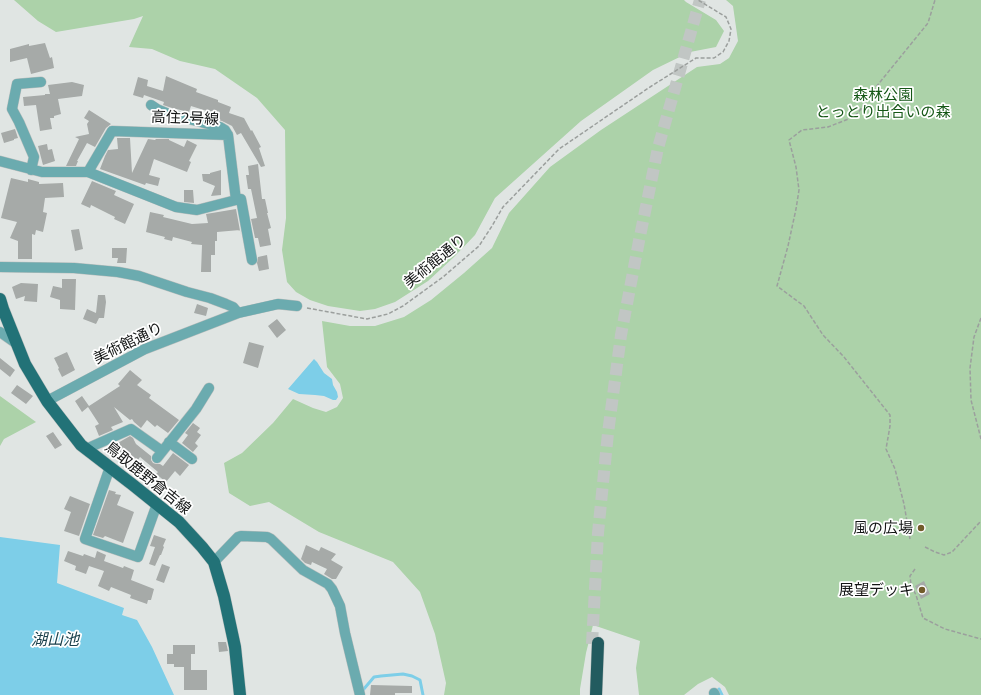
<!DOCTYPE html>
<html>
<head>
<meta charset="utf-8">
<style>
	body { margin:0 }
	canvas { display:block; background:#e0e5e3 }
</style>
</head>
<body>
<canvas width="981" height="695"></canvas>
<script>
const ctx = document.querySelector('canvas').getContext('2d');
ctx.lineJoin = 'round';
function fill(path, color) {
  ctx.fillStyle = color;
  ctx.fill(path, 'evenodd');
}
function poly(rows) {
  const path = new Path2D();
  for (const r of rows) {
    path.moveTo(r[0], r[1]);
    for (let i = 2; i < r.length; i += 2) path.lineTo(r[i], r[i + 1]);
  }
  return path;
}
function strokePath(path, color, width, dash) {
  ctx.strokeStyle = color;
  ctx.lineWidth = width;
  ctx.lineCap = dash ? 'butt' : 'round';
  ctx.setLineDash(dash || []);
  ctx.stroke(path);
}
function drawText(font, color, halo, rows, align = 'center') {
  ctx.font = font + ' Commissioner,"Noto Sans JP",sans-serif';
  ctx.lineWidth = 3.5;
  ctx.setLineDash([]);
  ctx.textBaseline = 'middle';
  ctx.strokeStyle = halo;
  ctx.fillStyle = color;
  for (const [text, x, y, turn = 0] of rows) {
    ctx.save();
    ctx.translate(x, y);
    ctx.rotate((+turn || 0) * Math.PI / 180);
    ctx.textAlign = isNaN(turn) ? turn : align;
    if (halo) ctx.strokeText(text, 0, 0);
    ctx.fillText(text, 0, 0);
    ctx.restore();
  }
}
fill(poly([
	[14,0,684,0,686,2,716,20,724,31,716,47,690,52,653,70,581,121,495,198,475,235,454,257,428,281,395,302,375,309,360,311,328,306,310,300,296,292,287,282,282,250,286,218,285,130,257,98,215,69,180,61,152,49,129,47,143,16,134,19,56,32,38,21],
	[726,0,981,0,981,695,729,695,725,687,712,677,698,684,684,695,639,695,636,668,640,641,593,625,586,653,580,689,580,695,444,695,446,683,435,634,420,592,393,562,319,532,269,502,250,506,229,493,224,463,242,453,273,423,293,399,313,408,326,412,337,407,343,398,340,384,327,367,322,321,350,326,375,326,404,317,431,300,464,273,492,248,509,213,550,167,601,130,697,67,720,64,729,58,738,41,733,6],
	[0,396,36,422,4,439,0,446]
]), '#acd2a9');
fill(poly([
	[314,359,317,362,324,373,332,379,333,385,337,392,338,397,336,400,333,400,324,396,315,395,299,394,288,389],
	[0,537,60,545,57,583,124,608,122,615,137,620,152,647,174,695,0,695]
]), '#7dcee8');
strokePath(poly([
	[719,689,722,695],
	[363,690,374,677,381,676,403,674,412,676,420,680,423,695]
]), '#7dcee8', 3);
fill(poly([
	[45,43,50,58,52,57,54,68,31,74,27,58,10,62,10,49,29,44,29,46],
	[166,76,197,89,196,92,218,100,218,102,231,107,229,113,244,118,251,131,252,130,261,147,259,148,265,166,261,167,241,133,237,135,232,126,222,121,206,117,207,111,191,106,189,112,172,108,163,105,164,102,144,95,143,98,133,95,138,77,148,80,147,86,163,91],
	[72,82,84,85,82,96,58,99,61,114,54,116,54,118,50,118,52,129,40,131,36,105,24,106,23,97,45,95,45,94,50,94,48,85],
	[89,110,111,124,106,128,95,147,87,143,77,161,78,161,76,166,66,166,79,139,75,137,89,134,87,124,89,121,84,118],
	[15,129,18,138,14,139,14,140,4,143,1,133],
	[117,138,130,138,132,173,148,139,155,140,156,139,169,139,169,140,184,147,187,140,197,145,189,161,191,162,187,172,154,159,149,175,160,178,158,186,146,183,145,185,100,169,105,156,108,150,118,149],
	[47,144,48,150,52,149,55,161,43,165,38,146],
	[258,164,262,199,265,199,268,213,267,213,271,228,268,229,271,245,260,247,258,238,255,238,251,219,257,218,251,189,248,189,246,175,249,175,248,166],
	[221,170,221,195,211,196,215,186,203,181,202,174,210,174,210,173],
	[11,178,28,182,28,179,39,182,39,184,63,183,64,197,45,198,43,212,47,213,43,232,36,230,35,235,32,234,32,259,18,259,18,241,10,238,17,222,1,218],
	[92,181,116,191,114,195,134,204,125,224,114,219,115,217,91,205,90,208,81,204],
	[184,190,193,190,194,203,184,202],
	[236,209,241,236,240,230,217,232,217,241,215,241,215,255,211,255,211,272,201,272,202,245,191,244,192,242,173,237,172,241,164,239,165,237,146,232,150,212,164,215,163,217,192,224,208,223,206,214],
	[79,229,83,249,75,251,71,230],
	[112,248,127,248,126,263,117,263,118,258,112,258],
	[267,255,269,269,259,271,257,263,258,257],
	[62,279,76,279,75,310,60,309,60,300,50,297,53,286,62,288],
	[21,283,38,284,37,302,24,301,25,296,16,299,12,287],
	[98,295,105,295,106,302,104,318,99,318,96,324,83,319,87,309,96,313],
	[197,304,208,308,206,316,194,313],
	[277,319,286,330,277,338,268,326],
	[249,342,264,346,258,368,243,363],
	[67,352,75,370,62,377,58,369,59,368,54,358],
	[0,358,15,370,10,377,0,369],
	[130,370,142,380,137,385,151,395,149,398,179,420,168,433,157,425,155,427,147,420,141,428,134,422,132,419,130,420,114,407,123,422,111,427,113,430,99,436,95,426,99,424,88,407,82,412,75,401,82,396,89,406,120,386,118,384],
	[17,385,33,396,26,404,11,393],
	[193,423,200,428,197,432,201,435,195,443,198,446,193,452,182,443,188,435,185,433],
	[53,432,62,445,55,449,46,436],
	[130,436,133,438,136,444,151,456,151,460,153,463,156,464,160,464,163,466,173,453,189,465,180,476,175,471,166,482,156,474,158,472,140,457,136,463,124,453,122,455,116,444],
	[109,490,116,492,115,494,121,495,117,505,134,512,123,543,105,536,103,538,93,535],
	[70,496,90,504,79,536,64,531,71,512,64,509],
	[154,535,166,539,163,546,164,547,161,555,160,555,155,566,149,564,155,547,150,546],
	[306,545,319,551,321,547,336,554,331,560,343,567,336,579,332,579,324,574,327,569,312,562,311,565,305,563,301,559],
	[68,551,83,556,84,554,95,558,97,551,106,555,104,561,123,568,124,566,134,570,131,580,154,589,151,600,148,600,147,604,130,598,131,595,111,587,109,591,98,586,104,571,89,566,86,574,75,570,76,566,64,561],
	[162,564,170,567,164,583,156,580],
	[924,581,930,594,921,599,915,586],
	[218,642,226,642,228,651,219,652],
	[173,645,195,645,195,654,191,654,191,670,207,670,207,690,184,690,184,667,174,667,174,664,167,664,167,654,173,654],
	[371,685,412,686,412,693,395,693,395,695,370,695]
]), '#a6aaa8');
strokePath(poly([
	[592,644,598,533,608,433,621,335,639,241,658,148,700,0]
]), '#c1c6c4', 12, [12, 6]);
const street = poly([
	[151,105,157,109,169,114,220,127,225,130,228,135],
	[0,161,42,172,88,172,176,207,197,210,236,200,228,135,112,131,88,172],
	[31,170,34,157,19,122,12,109,17,84,41,82],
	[236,200,241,199,252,260],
	[0,267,74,268,118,272,139,276,187,292,210,298,226,304,233,307,238,313],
	[0,332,17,344],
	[47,401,145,349,238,313,278,304,297,306],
	[169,442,192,459],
	[86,449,131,429,162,451],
	[157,458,196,409,209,388],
	[110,467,85,539,138,557,157,504],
	[214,562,238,537,241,536,267,537,271,539,303,570,328,584,332,589,340,606,345,633,360,695],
	[714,693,715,695]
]);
const primary = poly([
	[0,299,3,309,25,364,47,401,81,445,133,485,179,522,202,547,214,562,224,596,235,647,240,695]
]);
const highway = poly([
	[596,695,598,643]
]);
strokePath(street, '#bbbfbe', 11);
strokePath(primary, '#bbbfbe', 13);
strokePath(highway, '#bbbfbe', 13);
strokePath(poly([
	[307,308,367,319,388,314,403,306,443,277,479,246,492,226,503,207,559,149,650,87,696,58,714,58,723,52,729,41,731,29,726,17,698,0],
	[981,318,974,337,970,368,971,400,981,439],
	[910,539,904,504,895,469,886,449,890,426,890,415,844,357,823,335,804,306,777,286,788,246,796,209,799,190,796,167,789,140,802,130,828,127,851,118,858,113,876,87,928,23,935,0],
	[925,547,935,552,944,555,952,552,981,521],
	[915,569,910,576,911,585,916,595,923,618,945,629,981,639]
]), '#9b9f9d', 1.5, [4, 2]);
strokePath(street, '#6babaf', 10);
strokePath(primary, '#227277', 12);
strokePath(highway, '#225b5f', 12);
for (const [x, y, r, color] of [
	[921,528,4,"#725c2b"],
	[922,590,4,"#725c2b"]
]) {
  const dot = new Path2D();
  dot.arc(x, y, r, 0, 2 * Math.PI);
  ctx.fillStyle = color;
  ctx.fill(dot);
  strokePath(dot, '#fff', 1.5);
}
drawText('15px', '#155716', '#fff', [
	["森林公園",883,95],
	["とっとり出合いの森",883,112]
]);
drawText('15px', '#121414', '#fff', [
	["高住2号線",185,118,2],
	["美術館通り",435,261,-39],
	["美術館通り",128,343,-26],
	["鳥取鹿野倉吉線",148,478,39]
]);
drawText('15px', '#121414', '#fff', [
	["風の広場",913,528],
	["展望デッキ",914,590]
], 'right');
drawText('italic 16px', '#1c424d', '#fff', [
	["湖山池",55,640]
]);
</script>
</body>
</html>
